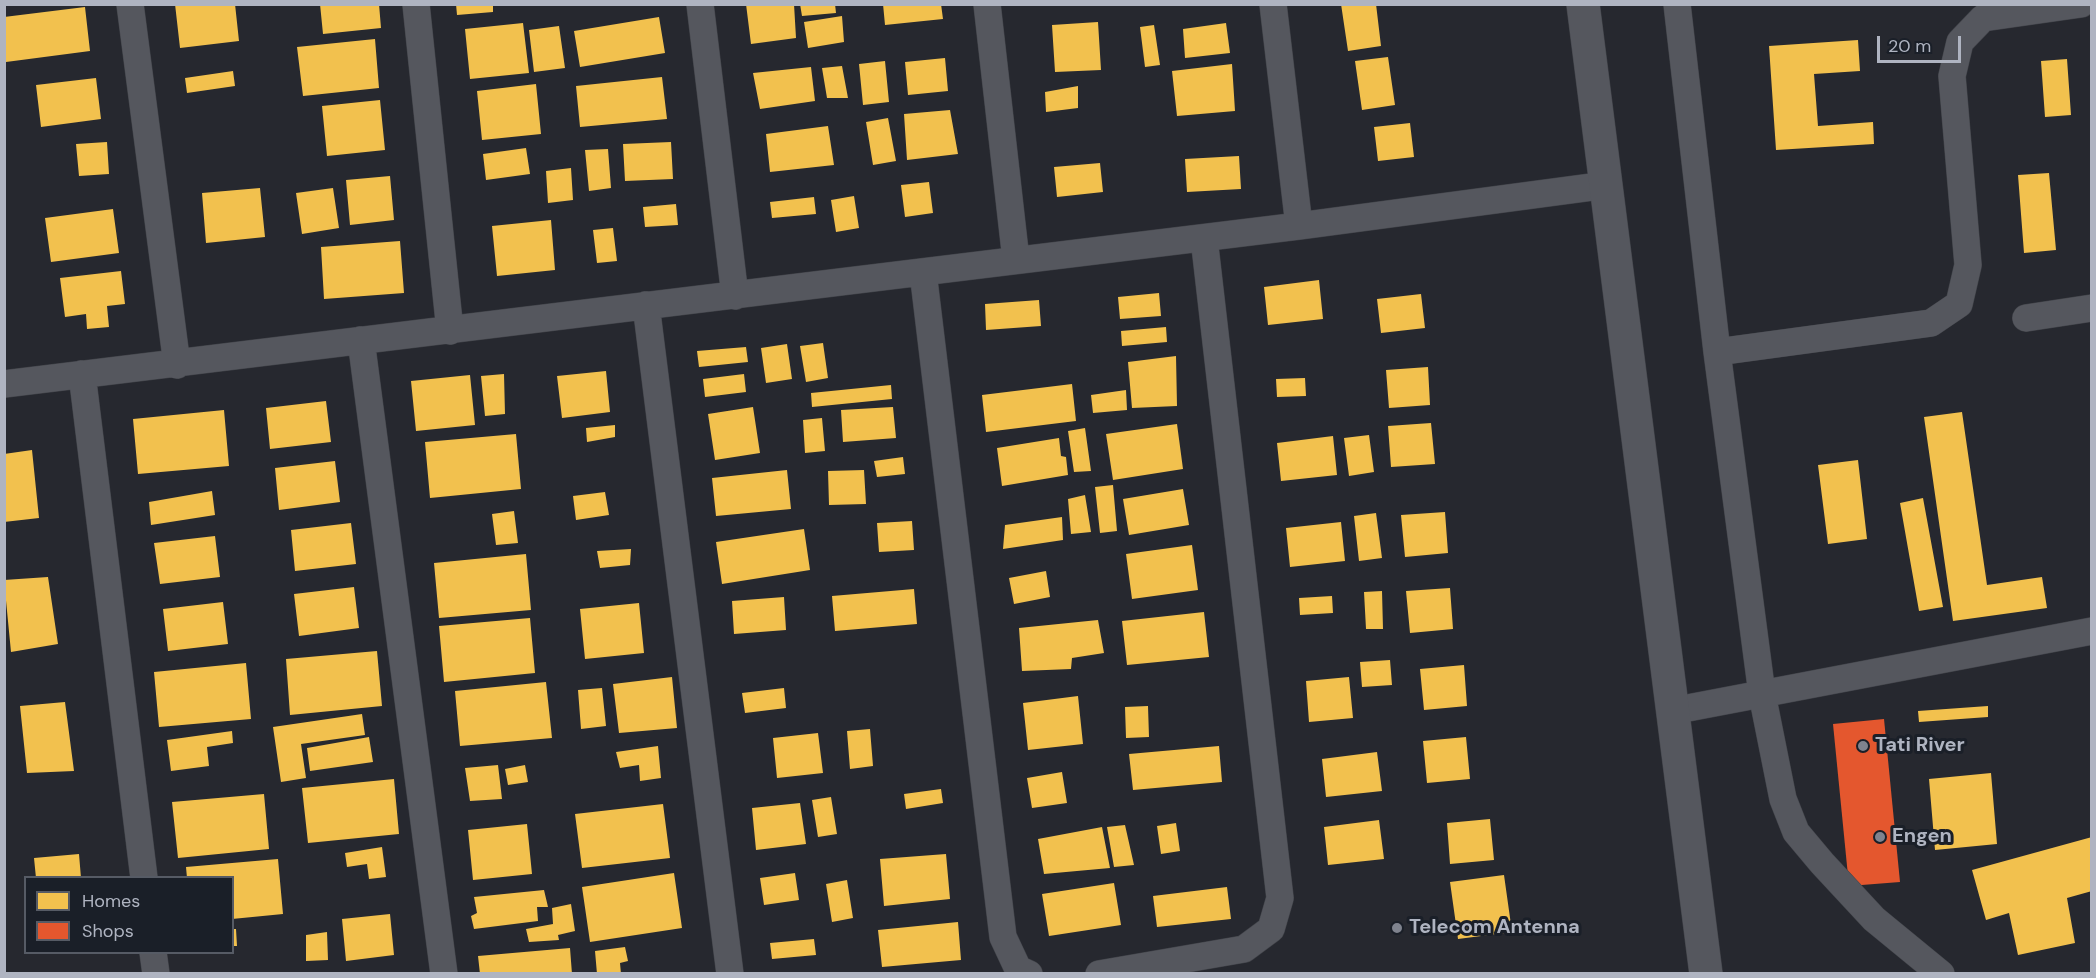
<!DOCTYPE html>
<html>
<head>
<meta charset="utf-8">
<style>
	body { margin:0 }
	#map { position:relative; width:2096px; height:978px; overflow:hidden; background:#26282f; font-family:"DM Sans",sans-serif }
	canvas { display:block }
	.frame { position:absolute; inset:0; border:6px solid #afb4c1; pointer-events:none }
	.legend { position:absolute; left:24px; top:876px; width:210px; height:78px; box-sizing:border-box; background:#1a1f28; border:2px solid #565b65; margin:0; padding:8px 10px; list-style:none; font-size:18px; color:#afb4c1 }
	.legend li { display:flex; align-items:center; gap:12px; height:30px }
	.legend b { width:30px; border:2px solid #565b65 }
	.scale { position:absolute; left:1877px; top:36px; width:84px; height:27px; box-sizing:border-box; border:3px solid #afb4c1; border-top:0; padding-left:8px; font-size:18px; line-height:21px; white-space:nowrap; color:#afb4c1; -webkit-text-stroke:4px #1a1f28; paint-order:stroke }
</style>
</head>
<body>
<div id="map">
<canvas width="2096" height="978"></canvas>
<div class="frame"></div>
<ul class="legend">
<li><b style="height:16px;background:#f2c14e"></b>Homes</li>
<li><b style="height:16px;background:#e4572e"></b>Shops</li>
</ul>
<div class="scale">20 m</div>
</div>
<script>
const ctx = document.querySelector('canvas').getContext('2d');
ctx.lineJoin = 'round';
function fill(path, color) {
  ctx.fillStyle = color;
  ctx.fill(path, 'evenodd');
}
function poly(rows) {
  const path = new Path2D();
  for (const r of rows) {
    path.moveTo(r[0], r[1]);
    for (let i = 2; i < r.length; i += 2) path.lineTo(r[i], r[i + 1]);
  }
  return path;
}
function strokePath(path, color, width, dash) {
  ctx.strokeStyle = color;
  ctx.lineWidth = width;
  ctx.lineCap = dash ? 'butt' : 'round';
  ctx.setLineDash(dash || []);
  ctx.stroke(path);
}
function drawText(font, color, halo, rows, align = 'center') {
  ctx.font = font + ' "DM Sans",sans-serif';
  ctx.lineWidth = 6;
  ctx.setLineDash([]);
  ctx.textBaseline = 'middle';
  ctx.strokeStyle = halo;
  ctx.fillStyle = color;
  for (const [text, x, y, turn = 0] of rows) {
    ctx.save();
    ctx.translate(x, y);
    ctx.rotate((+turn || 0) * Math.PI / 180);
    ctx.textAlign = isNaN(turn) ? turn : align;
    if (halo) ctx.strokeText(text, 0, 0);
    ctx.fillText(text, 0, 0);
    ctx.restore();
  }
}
fill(poly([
	[175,4,235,4,239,41,180,48],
	[320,4,379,4,381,28,323,34],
	[456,4,493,4,493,12,457,15],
	[746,4,794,4,796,38,751,44],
	[800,4,835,4,836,13,802,16],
	[883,4,941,4,943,19,885,25],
	[1341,4,1376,4,1381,46,1348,51],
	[85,7,90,51,6,62,4,17],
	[842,16,844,42,808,48,804,22],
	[659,17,665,53,580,67,574,31],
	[1098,22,1101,70,1055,72,1052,25],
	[523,23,529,73,470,79,465,29],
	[1226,23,1230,53,1185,58,1183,29],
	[1154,25,1160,65,1145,67,1140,27],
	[559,26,565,68,534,72,529,30],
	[375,39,379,88,303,96,297,47],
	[1858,40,1860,71,1814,74,1818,126,1873,122,1874,144,1776,150,1769,46],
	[1388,57,1395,105,1362,110,1355,61],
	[945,58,948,91,908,95,905,62],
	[2067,59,2071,115,2045,117,2041,61],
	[885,61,889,102,863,105,859,64],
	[1232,64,1235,111,1177,116,1172,71],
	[842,66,848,98,827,98,822,68],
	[811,67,815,101,760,109,753,73],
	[233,71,235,86,187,93,185,78],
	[662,77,667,119,580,127,576,86],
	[96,78,101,119,41,127,36,85],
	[536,84,541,134,482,140,477,91],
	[1078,86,1078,108,1046,112,1045,92],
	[380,100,385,150,327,156,322,106],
	[950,110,958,154,907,160,904,114],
	[888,118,896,161,873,165,866,122],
	[1410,123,1414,157,1378,161,1374,127],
	[828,126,834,165,770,172,766,134],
	[107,142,109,174,79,176,76,144],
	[671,142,673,179,625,181,623,144],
	[526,148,530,174,486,180,483,154],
	[608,149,611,188,589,191,585,150],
	[1239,156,1241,189,1187,192,1185,159],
	[1100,163,1103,192,1057,197,1054,167],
	[571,168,573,200,548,203,546,171],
	[2049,173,2056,250,2024,253,2018,175],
	[390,176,394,220,350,225,346,180],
	[929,182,933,213,905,217,901,185],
	[260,188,265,237,206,243,202,193],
	[333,188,339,228,302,234,296,193],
	[854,196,859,228,836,232,831,200],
	[814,197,816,214,772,218,770,202],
	[676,204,678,225,645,227,643,207],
	[113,209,119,253,51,262,45,218],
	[551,220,555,270,497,276,492,226],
	[613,228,617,261,597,263,593,230],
	[400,241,404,293,324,299,321,247],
	[121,271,125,304,107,306,109,327,87,329,86,314,65,317,60,278],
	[1319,280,1323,319,1268,325,1264,287],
	[1159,293,1161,316,1120,319,1118,297],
	[1421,294,1425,328,1381,333,1377,299],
	[1039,300,1041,326,986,330,985,304],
	[1166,327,1167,342,1122,346,1121,331],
	[823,343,828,378,806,382,800,346],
	[787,344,792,379,766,383,761,348],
	[746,347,748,362,699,367,697,351],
	[1176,356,1177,406,1132,408,1128,362],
	[1428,367,1430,405,1389,408,1386,370],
	[606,371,610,412,562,418,557,376],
	[504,374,505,414,485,416,481,376],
	[744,374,746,392,705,397,703,379],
	[470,375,475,425,416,431,411,381],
	[1305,378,1306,396,1277,397,1276,379],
	[1072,384,1076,421,986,432,982,395],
	[891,385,892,399,812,407,811,393],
	[1126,390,1127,410,1093,413,1091,395],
	[326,401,331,442,270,449,266,408],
	[753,407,760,453,715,460,708,414],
	[893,407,896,438,843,442,841,410],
	[224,410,229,466,138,474,133,419],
	[1962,412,1987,585,2042,577,2047,608,1953,621,1924,417],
	[822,418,825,451,805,453,803,420],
	[1431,423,1435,464,1391,467,1388,426],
	[1177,424,1183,469,1113,480,1106,434],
	[615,425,615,437,587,442,586,428],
	[1085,428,1091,471,1074,472,1068,431],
	[516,434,521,489,430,498,425,442],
	[1369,435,1374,472,1349,476,1344,438],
	[1333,436,1337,475,1281,481,1277,443],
	[1059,438,1061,456,1066,457,1068,475,1002,486,997,448],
	[32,450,39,518,4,522,4,454],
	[903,457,905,474,877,477,874,461],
	[1858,460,1867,539,1828,544,1818,465],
	[335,461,340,502,279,510,275,468],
	[787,470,791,509,716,516,712,478],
	[864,470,866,504,829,505,828,471],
	[1113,485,1117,531,1100,533,1095,487],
	[1183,489,1189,525,1129,535,1123,499],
	[212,491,215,515,151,525,149,502],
	[605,492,609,515,576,520,573,496],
	[1085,495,1091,532,1071,534,1068,499],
	[1923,498,1943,607,1919,611,1900,503],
	[514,511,518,543,496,545,492,514],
	[1445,512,1448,553,1405,557,1401,515],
	[1376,513,1382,558,1359,561,1354,516],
	[1062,517,1063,540,1003,549,1005,525],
	[912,521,914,550,879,552,877,523],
	[1341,522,1345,561,1290,567,1286,528],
	[351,523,356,564,295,571,291,530],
	[804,529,810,570,722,584,716,542],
	[215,536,220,577,160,584,154,543],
	[1192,545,1198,590,1132,599,1126,554],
	[631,549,630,565,600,568,597,551],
	[526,554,531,610,439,618,434,563],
	[1046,571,1050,597,1014,604,1009,578],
	[48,577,58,644,11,652,4,580],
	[354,587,359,628,299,636,294,594],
	[1450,588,1453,629,1410,633,1406,591],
	[914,589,917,624,835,631,832,596],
	[1382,591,1383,629,1366,629,1364,592],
	[1332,596,1333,613,1300,615,1299,598],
	[784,597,786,630,734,634,732,601],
	[223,602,228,644,168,651,163,609],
	[639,603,644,653,585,659,580,609],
	[1204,612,1209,657,1127,665,1122,621],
	[530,618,535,673,444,682,439,626],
	[1098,620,1104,653,1072,658,1071,669,1022,671,1019,628],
	[377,651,382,706,290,715,286,659],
	[1390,660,1392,685,1362,687,1360,662],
	[246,663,251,719,159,727,154,672],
	[1464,665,1467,706,1424,710,1420,669],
	[672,677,677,728,619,733,613,684],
	[1349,677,1353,718,1309,722,1306,681],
	[546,682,552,738,460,746,455,691],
	[602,688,606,726,581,729,578,690],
	[784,688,786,708,745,713,742,693],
	[1078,696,1083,744,1028,750,1023,703],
	[65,702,74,771,27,773,20,706],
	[1148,706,1149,737,1126,738,1125,707],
	[1988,706,1988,717,1919,722,1918,711],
	[362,714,365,735,301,744,306,778,281,782,273,727],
	[870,729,873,766,850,769,847,731],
	[232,731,233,743,207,747,209,766,171,771,167,740],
	[818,733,823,773,777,778,773,738],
	[369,737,373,762,310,771,307,748],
	[1466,737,1470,779,1427,783,1423,741],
	[658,746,661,778,640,781,639,765,620,768,616,752],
	[1219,746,1222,782,1133,790,1129,754],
	[1377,752,1382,791,1326,797,1322,759],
	[498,765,502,799,470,801,465,768],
	[525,765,528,782,508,785,505,769],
	[1062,772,1067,803,1032,808,1027,778],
	[1991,773,1997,844,1935,850,1929,779],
	[394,779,399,834,308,843,302,788],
	[941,789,943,803,906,809,904,794],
	[264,794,269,849,178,858,172,802],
	[831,797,837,834,818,837,812,800],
	[800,803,806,844,756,850,752,808],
	[663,804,670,858,582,868,575,814],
	[1490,819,1494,860,1450,864,1447,823],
	[1379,820,1384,859,1328,865,1324,827],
	[1176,823,1180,851,1161,854,1157,826],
	[527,824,532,874,473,880,468,830],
	[1125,825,1134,865,1114,867,1107,827],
	[1102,827,1110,868,1044,874,1038,839],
	[2092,837,2092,891,2067,898,2075,943,2018,955,2009,913,1986,920,1972,870],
	[382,847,386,877,369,879,367,864,347,867,345,853],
	[79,854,81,878,36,878,34,858],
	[946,854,950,899,884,906,880,859],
	[278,859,283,914,232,919,232,878,187,878,186,867],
	[674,873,682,928,590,942,582,887],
	[795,873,799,900,764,905,760,878],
	[1504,875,1512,932,1458,939,1450,882],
	[847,880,853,918,832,922,826,884],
	[1114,883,1121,925,1049,936,1042,894],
	[1227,887,1231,919,1157,927,1153,896],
	[544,890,548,907,537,907,538,921,474,929,471,916,477,913,474,897],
	[571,904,575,931,558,935,559,940,529,942,526,929,553,924,552,908],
	[390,914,394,955,346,961,342,919],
	[958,922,961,960,882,967,878,930],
	[232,929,236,929,237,946,232,946],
	[327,932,328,960,306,961,306,935],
	[814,939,816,955,772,959,770,943],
	[625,947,628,961,620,963,621,974,597,974,595,951],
	[570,948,572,974,480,974,478,956]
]), '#f2c14e');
fill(poly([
	[1884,719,1900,882,1849,886,1833,724]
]), '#e4572e');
const minor = poly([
	[130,4,177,365],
	[416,4,450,331],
	[700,4,735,296],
	[987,4,1016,260],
	[1273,4,1299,226],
	[1677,4,1717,352,1762,694,1783,799,1796,832,1822,863,1874,919,1941,974],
	[923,272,1003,937,1018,969,1029,974],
	[646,305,730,974],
	[2026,318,2092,308],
	[361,340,444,974],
	[1717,352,1931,323,1959,304,1968,265,1952,76,1960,42,1983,18,2081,4],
	[82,374,144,878],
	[4,384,1299,226,1607,185],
	[1672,711,2092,631],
	[153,952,156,974],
	[1099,974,1244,949,1271,929,1280,898,1204,238]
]);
const tertiary = poly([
	[1583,4,1706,974]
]);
strokePath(minor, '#414349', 28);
strokePath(tertiary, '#414349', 34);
strokePath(minor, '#55575e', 27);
strokePath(tertiary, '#55575e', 33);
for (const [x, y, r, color] of [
	[1863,746,6,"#7f838e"],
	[1880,837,6,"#7f838e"],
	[1397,928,6,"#7f838e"]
]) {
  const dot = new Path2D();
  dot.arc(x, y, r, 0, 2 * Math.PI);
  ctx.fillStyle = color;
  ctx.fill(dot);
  strokePath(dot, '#1a1f28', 2);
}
drawText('bold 20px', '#afb4c1', '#1a1f28', [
	["Tati River",1875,746],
	["Engen",1892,837],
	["Telecom Antenna",1409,928]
], 'left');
</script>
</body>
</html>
